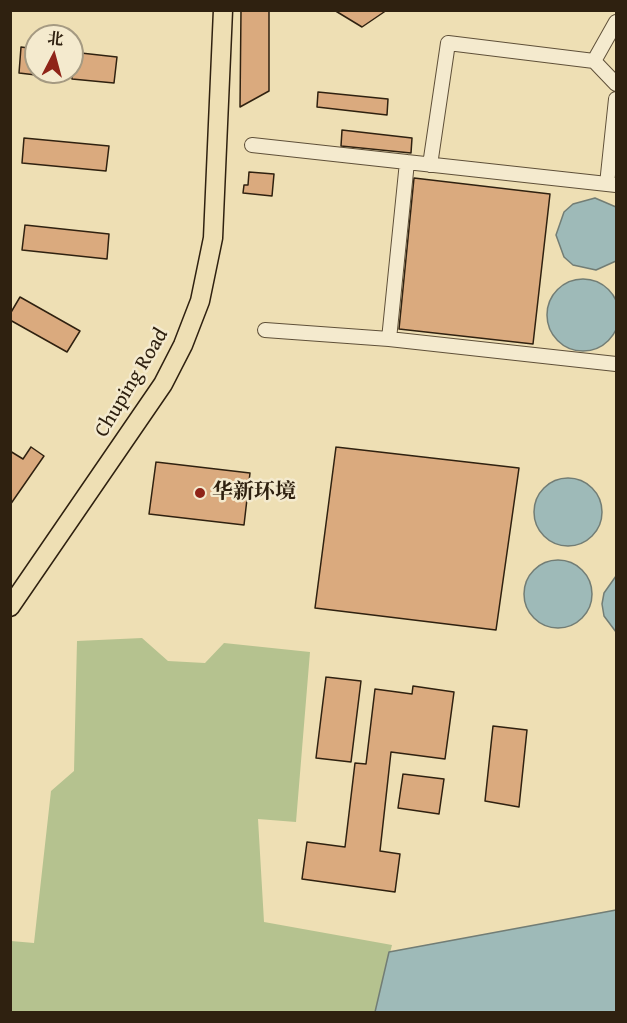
<!DOCTYPE html>
<html>
<head>
<meta charset="utf-8">
<style>
	body { margin:0 }
	#map { position:relative; width:627px; height:1023px; overflow:hidden; background:#eedfb4; font-family:"Gentium Book Plus","Noto Serif SC",serif }
	canvas { display:block }
	.frame { position:absolute; inset:0; border:12px solid #2f2110; pointer-events:none }
	.north { position:absolute; left:24px; top:24px; width:60px; height:60px; box-sizing:border-box; background:#f4eace; border:2px solid #a59a82; border-radius:50%; rotate:6deg; font-size:16px; font-weight:700; line-height:24px; text-align:center; color:#2f2110 }
	.north::after { content:''; display:block; margin:auto; width:21px; height:27px; background:#8f2418; clip-path:polygon(50% 0,100% 100%,50% 72%,0 100%) }
</style>
</head>
<body>
<div id="map">
<canvas width="627" height="1023"></canvas>
<div class="frame"></div>
<div class="north">北</div>
</div>
<script>
const ctx = document.querySelector('canvas').getContext('2d');
ctx.lineJoin = 'round';
function fill(path, color) {
  ctx.fillStyle = color;
  ctx.fill(path, 'evenodd');
}
function poly(rows) {
  const path = new Path2D();
  for (const r of rows) {
    if (r.length === 3) {
      path.moveTo(r[0] + r[2], r[1]);
      path.arc(r[0], r[1], r[2], 0, 2 * Math.PI);
      continue;
    }
    path.moveTo(r[0], r[1]);
    for (let i = 2; i < r.length; i += 2) path.lineTo(r[i], r[i + 1]);
  }
  return path;
}
function strokePath(path, color, width, dash) {
  ctx.strokeStyle = color;
  ctx.lineWidth = width;
  ctx.lineCap = dash ? 'butt' : 'round';
  ctx.setLineDash(dash || []);
  ctx.stroke(path);
}
function drawText(font, color, halo, rows, align = 'center') {
  ctx.font = font + ' "Gentium Book Plus","Noto Serif SC",serif';
  ctx.lineWidth = 5;
  ctx.setLineDash([]);
  ctx.textBaseline = 'middle';
  ctx.strokeStyle = halo;
  ctx.fillStyle = color;
  for (const [text, x, y, turn = 0] of rows) {
    ctx.save();
    ctx.translate(x, y);
    ctx.rotate((+turn || 0) * Math.PI / 180);
    ctx.textAlign = isNaN(turn) ? turn : align;
    if (halo) ctx.strokeText(text, 0, 0);
    ctx.fillText(text, 0, 0);
    ctx.restore();
  }
}
fill(poly([
	[142,638,168,661,205,663,224,643,310,652,296,822,258,819,264,922,392,945,375,1012,11,1012,11,941,34,943,51,791,74,771,77,641]
]), '#b5c28f');
const water = poly([
	[595,198,616,207,616,261,596,270,573,265,564,257,556,235,564,212,573,204,595,198],
	[583,315,36],
	[568,512,34],
	[558,594,34],
	[616,576,616,632,604,616,602,604,604,593,616,576],
	[616,910,616,1012,375,1012,389,952,616,910]
]);
fill(water, '#9ebab8');
strokePath(water, '#727d75', 1.5);
const building = poly([
	[241,10,269,10,269,91,240,107,241,10],
	[334,10,387,10,362,27,334,10],
	[21,47,36,49,36,75,19,73,21,47],
	[72,52,117,57,114,83,72,79,72,52],
	[318,92,388,99,387,115,317,107,318,92],
	[342,130,412,138,411,153,341,146,342,130],
	[24,138,109,146,106,171,22,163,24,138],
	[249,172,274,174,272,196,243,193,244,185,248,185,249,172],
	[414,178,550,194,533,344,399,329,414,178],
	[25,225,109,234,107,259,22,250,25,225],
	[20,297,80,331,67,352,10,320,10,314,20,297],
	[31,447,44,456,10,505,10,451,23,459,31,447],
	[336,447,519,468,496,630,315,608,336,447],
	[156,462,250,473,244,525,149,514,156,462],
	[326,677,361,681,351,762,316,758,326,677],
	[413,686,454,692,445,759,391,752,380,851,400,854,395,892,302,879,307,842,345,847,355,763,366,764,375,689,412,694,413,686],
	[493,726,527,730,519,807,485,801,493,726],
	[403,774,444,779,439,814,398,808,403,774]
]);
fill(building, '#daaa7e');
strokePath(building, '#2f2110', 1.5);
const minor = poly([
	[594,61,616,22],
	[252,145,616,185],
	[430,165,448,43,594,61,616,84],
	[607,184,616,99],
	[265,330,389,339,616,364],
	[389,339,407,162]
]);
const major = poly([
	[10,607,163,384,183,345,200,301,213,238,223,10]
]);
strokePath(minor, '#5f5039', 16);
strokePath(major, '#2f2110', 21);
strokePath(minor, '#f4eace', 14);
strokePath(major, '#eedfb4', 18);
for (const [x, y, r, color] of [
	[200,493,6,"#8f2418"]
]) {
  const dot = new Path2D();
  dot.arc(x, y, r, 0, 2 * Math.PI);
  ctx.fillStyle = color;
  ctx.fill(dot);
  strokePath(dot, '#f4eace', 2);
}
drawText('21px', '#2f2110', '#f4eace', [
	["Chuping Road",132,383,-59]
]);
drawText('bold 21px', '#2f2110', '#f4eace', [
	["华新环境",212,493]
], 'left');
</script>
</body>
</html>
